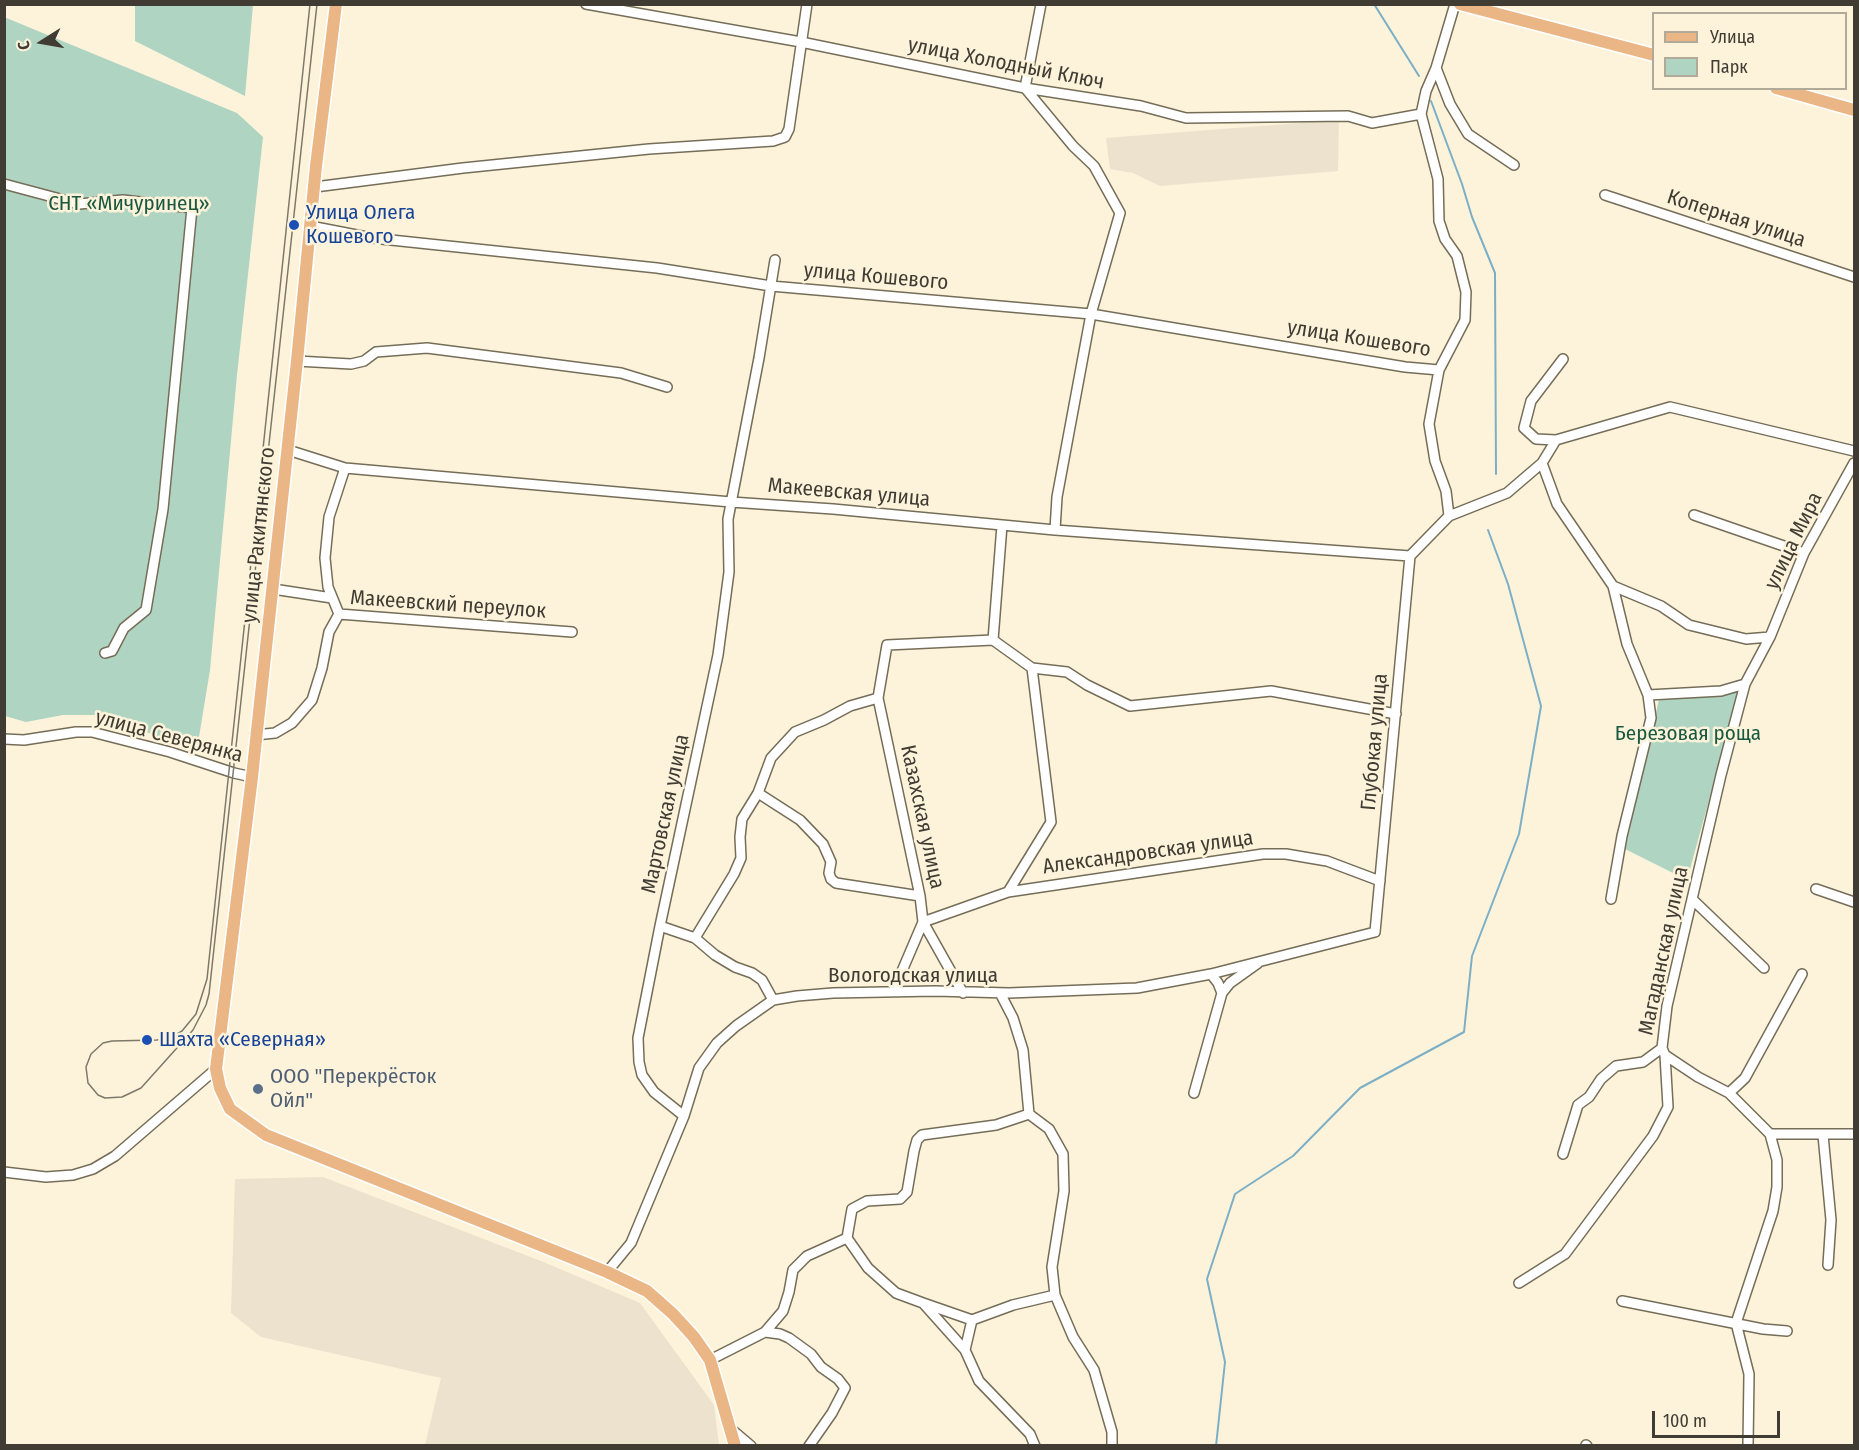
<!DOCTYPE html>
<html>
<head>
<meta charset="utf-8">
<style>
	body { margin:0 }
	#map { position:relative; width:1859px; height:1450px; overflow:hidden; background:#fdf3db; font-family:"Fira Sans Condensed",sans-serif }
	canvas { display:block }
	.frame { position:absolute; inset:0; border:6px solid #403c33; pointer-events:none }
	.legend { position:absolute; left:1652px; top:12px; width:195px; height:78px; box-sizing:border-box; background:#fdf3db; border:2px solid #b1aa98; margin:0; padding:8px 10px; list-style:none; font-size:18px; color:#403c33 }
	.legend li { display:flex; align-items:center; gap:12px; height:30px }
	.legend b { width:30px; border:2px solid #b1aa98 }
	.north { position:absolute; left:12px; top:12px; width:60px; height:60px; -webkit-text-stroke:4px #fdf3db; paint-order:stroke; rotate:259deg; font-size:16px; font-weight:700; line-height:24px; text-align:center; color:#403c33 }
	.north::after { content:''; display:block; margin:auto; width:21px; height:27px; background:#403c33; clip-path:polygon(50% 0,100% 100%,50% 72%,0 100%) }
	.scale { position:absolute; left:1652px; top:1411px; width:128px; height:27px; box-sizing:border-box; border:3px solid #403c33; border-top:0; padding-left:8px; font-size:18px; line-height:21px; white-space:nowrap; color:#403c33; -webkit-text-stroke:4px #fdf3db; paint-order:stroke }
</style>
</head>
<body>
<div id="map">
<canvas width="1859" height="1450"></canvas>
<div class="frame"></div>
<ul class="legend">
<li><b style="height:8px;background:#eab686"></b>Улица</li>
<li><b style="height:16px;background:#afd4c1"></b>Парк</li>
</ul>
<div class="north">С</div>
<div class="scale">100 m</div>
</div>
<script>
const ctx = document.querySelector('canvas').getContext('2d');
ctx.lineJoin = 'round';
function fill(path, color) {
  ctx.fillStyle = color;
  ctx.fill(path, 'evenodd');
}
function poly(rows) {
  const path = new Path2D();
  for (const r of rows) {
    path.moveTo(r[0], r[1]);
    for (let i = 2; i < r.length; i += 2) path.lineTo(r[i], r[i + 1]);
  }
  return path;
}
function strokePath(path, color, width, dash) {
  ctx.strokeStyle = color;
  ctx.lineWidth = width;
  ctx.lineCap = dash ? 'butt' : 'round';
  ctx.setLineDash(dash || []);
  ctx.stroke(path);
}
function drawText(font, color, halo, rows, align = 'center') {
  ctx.font = font + ' "Fira Sans Condensed",sans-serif';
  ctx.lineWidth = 5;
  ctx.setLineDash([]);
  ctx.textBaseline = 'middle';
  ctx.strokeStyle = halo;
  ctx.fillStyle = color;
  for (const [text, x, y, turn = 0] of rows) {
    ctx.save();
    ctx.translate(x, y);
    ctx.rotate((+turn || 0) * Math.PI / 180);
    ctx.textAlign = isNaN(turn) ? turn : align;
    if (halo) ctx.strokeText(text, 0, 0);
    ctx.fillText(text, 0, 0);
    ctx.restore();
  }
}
fill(poly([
	[1339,120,1338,171,1160,186,1133,173,1110,169,1106,138],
	[323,1177,546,1263,640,1303,714,1405,719,1445,425,1445,441,1378,261,1337,231,1313,235,1179]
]), '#ece2ce');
fill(poly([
	[135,5,253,5,245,96,135,41],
	[4,17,237,113,263,137,237,375,210,670,197,749,95,715,63,715,26,722,5,716],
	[1739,690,1706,811,1687,880,1625,849,1660,695]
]), '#afd4c1');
strokePath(poly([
	[1374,4,1419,76],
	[1431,101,1462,184,1472,217,1495,273,1496,474],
	[1216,1446,1225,1362,1207,1279,1235,1194,1293,1156,1360,1088,1464,1032,1472,956,1519,834,1541,706,1508,584,1488,530]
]), '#7cafc6', 2);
const minor = poly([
	[586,4,801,42,1025,88,1141,106,1186,118,1348,116,1372,123,1421,114],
	[1041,4,1025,88,1073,146,1094,166,1120,213,1091,314,1057,497,1055,530],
	[1436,68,1450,104,1468,134,1514,165],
	[4,184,79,204,123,200,192,208,163,509,146,610,124,628,112,651,105,653],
	[315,187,463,168,649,149,773,141,785,137,789,129,807,4],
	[1605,195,1854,277],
	[310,226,372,238,657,268,771,286,1091,314,1405,367,1439,370],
	[297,361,351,364,364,361,376,352,427,348,621,373,667,387],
	[1556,440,1536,439,1524,428,1531,401,1563,359],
	[288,450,345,468,731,502,833,509,1055,530,1410,556],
	[1542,463,1557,504,1613,586,1627,644,1648,695,1651,718,1622,836,1611,899],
	[1694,515,1804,553],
	[1449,516,1507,493,1542,463,1556,440,1670,407,1854,451],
	[1410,556,1449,516,1446,491,1435,461,1429,424,1439,370,1465,320,1466,292,1457,256,1445,239,1439,221,1438,179,1421,114,1426,91,1436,68,1455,4],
	[1613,586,1661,606,1689,625,1746,639,1770,637],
	[273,589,332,598],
	[339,614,328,587,325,558,329,517,345,468],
	[993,640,1002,525],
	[1032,668,1067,672,1087,685,1130,706,1271,691,1396,714],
	[1648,695,1721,691,1745,684],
	[255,735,275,733,292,723,312,700,322,668,329,632,339,614,572,632],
	[4,739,24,740,76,732,92,732,170,752,234,773,252,777],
	[758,793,800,820,823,844,831,862,829,873,831,879,836,883,920,896],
	[1816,889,1854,902],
	[1692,899,1764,968],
	[660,926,695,938,715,955,735,967,752,973,762,980,773,1000],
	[695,938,734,874,741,858,740,837,742,819,758,793,771,758,795,732,824,720,850,706,878,698],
	[1211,974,1218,983,1222,993],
	[893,992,923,922,920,896,878,698,887,645,993,640,1032,668,1051,822,1008,892],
	[963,993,923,922,1008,892,1263,854,1286,854,1327,861,1380,881],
	[1000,993,1013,1018,1023,1050,1029,1114,1049,1129,1063,1154,1064,1191,1052,1267,1055,1295,1073,1337,1094,1370,1112,1432,1112,1446],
	[1194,1093,1222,993,1230,983,1258,963],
	[1729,1093,1745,1078,1802,974],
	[684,1116,654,1092,642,1075,639,1062,638,1038,660,926,718,655,729,572,728,519,759,358,775,260],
	[1770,1134,1854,1134],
	[1823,1135,1831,1220,1828,1265],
	[1563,1154,1578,1105,1589,1097,1601,1079,1616,1066,1643,1062,1662,1048],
	[4,1172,46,1177,73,1175,93,1169,115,1156,216,1069],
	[847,1238,852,1209,867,1201,900,1199,907,1192,914,1151,917,1140,922,1135,996,1125,1029,1114],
	[607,1272,631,1243,684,1116,699,1068,717,1043,736,1026,773,1000,797,996,833,993,935,991,1009,993,1137,988,1211,974,1375,932,1410,556],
	[1519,1283,1565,1254,1653,1136,1668,1107,1665,1055],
	[1622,1301,1763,1329,1787,1331],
	[923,1303,972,1320],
	[765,1332,780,1334,789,1338,811,1354,821,1367,838,1379,845,1388,832,1413,809,1446],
	[965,1350,972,1320,1013,1305,1055,1295],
	[710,1360,765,1332,783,1311,789,1292,793,1270,807,1256,847,1238,868,1268,896,1293,923,1303,965,1350,979,1381,1030,1434,1035,1446],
	[731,1429,751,1446],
	[1586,1445,1587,1446],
	[1748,1446,1749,1374,1736,1323,1773,1211,1777,1187,1777,1160,1770,1134,1729,1093,1698,1077,1665,1055,1662,1048,1667,1006,1721,775,1745,684,1770,637,1804,553,1854,463]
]);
const major = poly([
	[336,4,316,166,297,361,252,777,216,1069,220,1088,230,1109,266,1135,607,1272,647,1291,673,1314,694,1337,710,1360,735,1446],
	[1460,4,1654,55],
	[1776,88,1854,110]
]);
strokePath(minor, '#756d58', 12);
strokePath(major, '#fff', 15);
strokePath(minor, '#fff', 9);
strokePath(major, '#eab686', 12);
strokePath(poly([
	[310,4,207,979,196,1014,182,1031,174,1036,157,1040,112,1041,103,1043,91,1054,86,1067,88,1083,98,1095,105,1098,122,1097,141,1088,193,1030,206,1005,209,994,317,4]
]), '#7e786a', 1.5);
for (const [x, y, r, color] of [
	[294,225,6,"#1a4fb4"],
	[147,1040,6,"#1a4fb4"],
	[258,1089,6,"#5c6f8a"]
]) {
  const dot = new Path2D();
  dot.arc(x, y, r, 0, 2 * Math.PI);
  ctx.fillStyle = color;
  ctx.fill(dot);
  strokePath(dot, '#fdf3db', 2);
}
drawText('21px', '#403c33', '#fdf3db', [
	["улица Холодный Ключ",1006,64,11],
	["Коперная улица",1736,219,18],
	["улица Кошевого",876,277,5],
	["улица Кошевого",1359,339,9],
	["Макеевская улица",849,493,5],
	["улица Ракитянского",259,535,-84],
	["улица Мира",1794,541,-64],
	["Макеевский переулок",448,605,4],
	["улица Северянка",169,737,15],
	["Глубокая улица",1375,742,-85],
	["Мартовская улица",666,814,-78],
	["Казахская улица",922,817,78],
	["Александровская улица",1148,853,-8],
	["Магаданская улица",1664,951,-78],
	["Вологодская улица",913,976]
]);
drawText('21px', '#19573f', '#fdf3db', [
	["СНТ «Мичуринец»",129,204],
	["Березовая роща",1688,734]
]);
drawText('21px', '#164399', '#fdf3db', [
	["Улица Олега",306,213],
	["Кошевого",306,237],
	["Шахта «Северная»",159,1040]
], 'left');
drawText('21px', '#4e5e75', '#fdf3db', [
	["ООО \"Перекрёсток",270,1077],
	["Ойл\"",270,1101]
], 'left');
</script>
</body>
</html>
